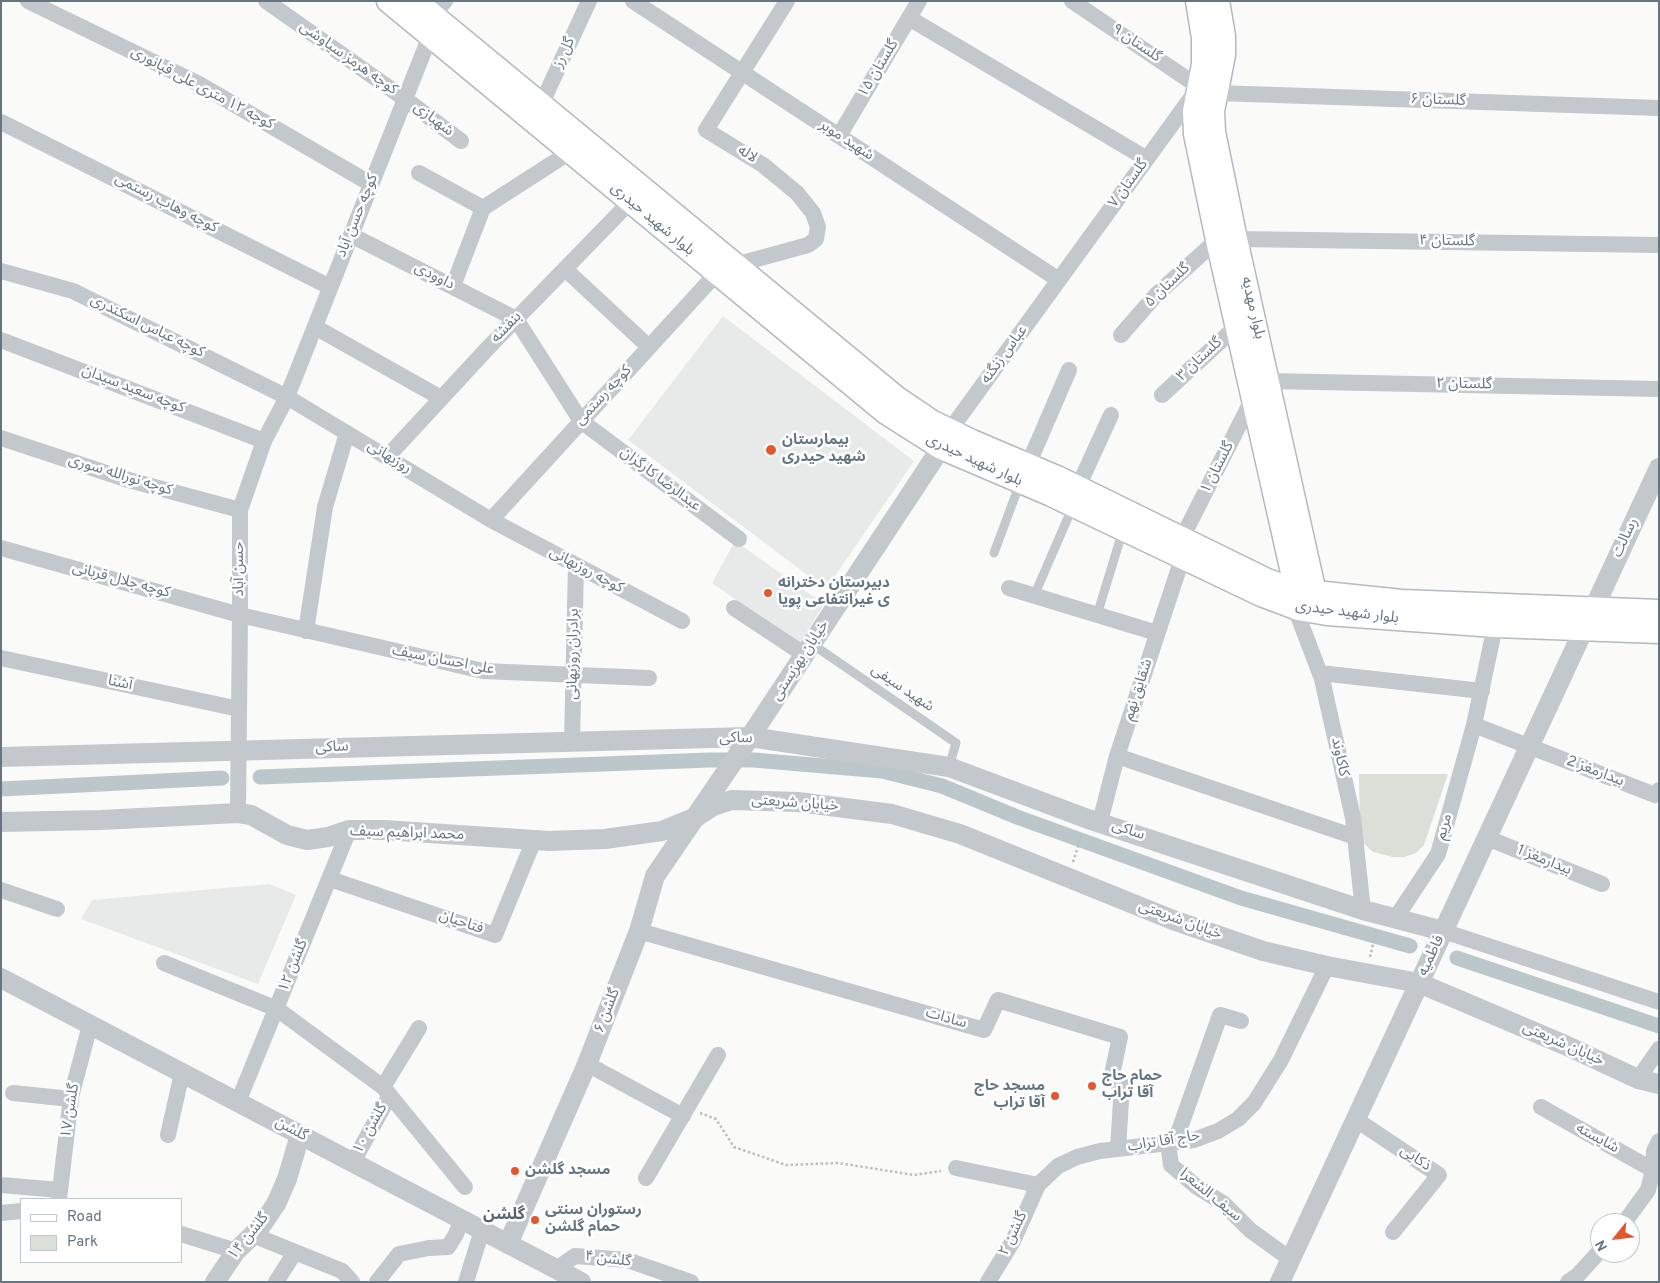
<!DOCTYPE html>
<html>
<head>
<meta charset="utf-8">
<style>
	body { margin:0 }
	#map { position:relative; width:1660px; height:1283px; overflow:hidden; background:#fafaf8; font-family:Overpass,sans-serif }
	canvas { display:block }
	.frame { position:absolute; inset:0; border:2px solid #657683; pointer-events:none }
	.legend { position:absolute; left:20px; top:1198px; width:162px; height:65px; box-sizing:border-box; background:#fff; border:1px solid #c1c8cd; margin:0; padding:6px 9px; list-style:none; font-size:15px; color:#657683 }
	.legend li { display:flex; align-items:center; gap:10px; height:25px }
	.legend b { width:25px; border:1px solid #c1c8cd }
	.north { position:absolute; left:1590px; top:1213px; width:50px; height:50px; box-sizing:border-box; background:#fff; border:1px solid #c1c8cd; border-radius:50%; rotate:241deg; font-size:14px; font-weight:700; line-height:20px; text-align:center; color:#657683 }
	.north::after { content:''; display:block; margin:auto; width:18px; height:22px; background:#e4572e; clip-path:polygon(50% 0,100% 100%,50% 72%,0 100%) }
</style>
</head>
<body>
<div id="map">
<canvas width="1660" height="1283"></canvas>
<div class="frame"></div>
<ul class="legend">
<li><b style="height:6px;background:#fff"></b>Road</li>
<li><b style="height:14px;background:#dadfd7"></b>Park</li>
</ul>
<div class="north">N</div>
</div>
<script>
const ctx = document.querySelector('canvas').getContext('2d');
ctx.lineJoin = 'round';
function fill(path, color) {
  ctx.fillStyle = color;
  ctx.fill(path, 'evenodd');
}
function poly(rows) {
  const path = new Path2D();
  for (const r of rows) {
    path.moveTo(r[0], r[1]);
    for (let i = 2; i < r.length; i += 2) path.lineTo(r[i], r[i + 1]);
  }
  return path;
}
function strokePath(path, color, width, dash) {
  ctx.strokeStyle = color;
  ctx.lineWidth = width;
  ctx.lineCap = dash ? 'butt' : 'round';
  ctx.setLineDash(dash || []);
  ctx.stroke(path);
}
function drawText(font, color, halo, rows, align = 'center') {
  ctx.font = font + ' Overpass,"Noto Sans Arabic",sans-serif';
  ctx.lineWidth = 5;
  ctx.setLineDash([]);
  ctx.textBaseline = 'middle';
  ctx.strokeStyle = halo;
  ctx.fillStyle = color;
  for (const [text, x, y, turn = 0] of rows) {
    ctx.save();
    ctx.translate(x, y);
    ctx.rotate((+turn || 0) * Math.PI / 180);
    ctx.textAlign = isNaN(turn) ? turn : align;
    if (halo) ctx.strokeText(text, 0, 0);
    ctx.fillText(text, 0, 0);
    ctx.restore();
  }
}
fill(poly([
	[723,316,914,461,826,589,628,440],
	[735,541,824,604,799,644,712,583],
	[269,884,296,895,258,984,81,919,92,900]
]), '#e8e9e9');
fill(poly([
	[1359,774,1448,774,1424,845,1416,853,1404,857,1393,857,1373,852,1363,843,1360,831]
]), '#dadfd7');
strokePath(poly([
	[260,777,709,760,754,760,882,771,942,786,1017,817,1241,898,1410,946],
	[1,789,222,778],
	[1457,958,1659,1026]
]), '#bbc7cb', 15);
const secondary = poly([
	[388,1,886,413,941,448,1051,495,1261,595,1298,609,1327,614,1495,626,1659,632],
	[416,1,896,397,933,422,970,440,1057,477,1267,580,1296,590,1402,601,1659,611],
	[1197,1,1203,38,1203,64,1194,111,1195,134,1217,240,1296,590,1295,603],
	[1218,1,1224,36,1224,55,1213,111,1214,132,1236,239,1315,593,1319,605]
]);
strokePath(secondary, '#b3babf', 25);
strokePath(poly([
	[1073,862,1082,834],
	[1370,957,1376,931],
	[700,1113,716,1119,734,1147,786,1165,838,1163,914,1175,941,1171]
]), '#bbbfc2', 2.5, [2.5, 2.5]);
strokePath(poly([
	[994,553,1020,483],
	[1034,596,1073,506],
	[1097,615,1123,530],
	[812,644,956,743,949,767]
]), '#c3c8cc', 9);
strokePath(poly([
	[28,1,199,84,371,184],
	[266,1,405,99,461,141],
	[633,1,1059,280],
	[433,15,445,1],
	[909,18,1147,159],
	[1217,93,1659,108],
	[541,105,589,1],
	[1,122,330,287],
	[839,136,919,1],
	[419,173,483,208,570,152],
	[351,235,516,319,581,421,739,539],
	[1236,239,1659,245],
	[735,265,808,245,816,239,818,227,813,213,797,193,763,165,706,130,787,1],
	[565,269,649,347],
	[1,271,73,291,287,397,491,520,682,621],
	[453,286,483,208],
	[315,327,441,398],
	[1121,335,1156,295,1217,240],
	[1,340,264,441],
	[1269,381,1659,389],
	[1162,395,1237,326],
	[950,430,1199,87,1072,1],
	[1,438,125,479,240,510],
	[387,457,486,350,630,202],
	[1028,465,1069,370],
	[1078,487,1111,415],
	[491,520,717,273],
	[1182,538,1253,398],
	[1,548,240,615,483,671,649,678],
	[1009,588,1157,633],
	[734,608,805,655],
	[1295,608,1322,679,1353,818,1363,910],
	[306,631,325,507,347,433],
	[1,658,239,709],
	[1320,673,1482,691],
	[1474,725,1655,795,1659,790],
	[572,742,576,565],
	[1117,756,1355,837],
	[238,813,240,615,240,510,264,441,287,397,430,36],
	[1100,822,1117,756,1182,559],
	[1487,838,1602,884],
	[330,879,495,935,534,840],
	[1,890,57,909],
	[1395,919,1438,854,1474,725,1495,626],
	[639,931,984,1030,998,1000,1120,1037,1111,1079,1122,1085,1118,1149],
	[1443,931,1659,1002],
	[164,963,277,1009,383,1087,465,1187],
	[587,1064,683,1116],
	[1638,1079,1659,1049],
	[383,1087,419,1028],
	[13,1093,71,1099],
	[238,1102,349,830],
	[1541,1107,1653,1170,1659,1169],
	[1355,1119,1439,1175,1393,1232],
	[168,1135,182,1073],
	[1175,1142,1220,1015,1241,1021],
	[1168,1143,1171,1165,1197,1187,1223,1203,1250,1230,1290,1259],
	[353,1162,390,1095],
	[956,1168,1038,1185],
	[646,1178,718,1055],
	[1,1185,60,1190],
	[59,1199,71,1097,90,1025],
	[1,1213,21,1211],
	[1624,1223,1648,1190,1653,1170,1654,1151,1659,1141],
	[181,1234,236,1251],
	[253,1235,342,1271,352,1282],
	[556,1269,575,1256,627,1260,691,1282],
	[276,1282,295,1252],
	[377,1282,399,1254,429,1248,448,1247,455,1236,462,1220],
	[466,1282,482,1230],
	[988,1282,1013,1241,1038,1185,1058,1166,1077,1157,1100,1151,1194,1140,1218,1131,1238,1119,1254,1103,1281,1060,1327,966],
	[1568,1282,1577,1276,1600,1251]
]), '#c3c8cc', 16);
strokePath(poly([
	[1594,608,1659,468],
	[1,757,750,737,949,767,1088,819,1363,910,1443,931],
	[1,822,101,820,238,813,251,815,287,835,307,840,328,837,349,830,384,830,549,841,605,839,662,831,696,817,713,806,732,800,798,802,892,814,960,834,1173,920,1263,951,1327,966,1419,983,1565,1045,1638,1079,1659,1084],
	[1,978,581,1282],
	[508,1244,587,1064,639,931,655,876,750,737,941,448,948,435],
	[215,1282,236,1251,259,1229,276,1204,287,1179,300,1135],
	[1280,1282,1584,629]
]), '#c3c8cc', 20);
strokePath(secondary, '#fff', 22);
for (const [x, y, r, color] of [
	[771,450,6,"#e4572e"],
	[768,593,5,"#e4572e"],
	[1092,1086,5,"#e4572e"],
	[1055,1096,5,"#e4572e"],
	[515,1171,5,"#e4572e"],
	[535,1220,5,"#e4572e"]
]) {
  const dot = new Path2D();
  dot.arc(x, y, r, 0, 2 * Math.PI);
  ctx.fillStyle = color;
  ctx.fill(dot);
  strokePath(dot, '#fff', 2);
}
drawText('15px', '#657683', '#fff', [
	["گلستان ۹",1136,44,34],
	["گل رز",565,53,-65],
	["کوچه هرمز سیاوشی",348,59,35],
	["گلستان ۱۵",879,69,-59],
	["کوچه ۱۲ متری علی قپانوری",202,89,28],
	["گلستان ۶",1438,101,2],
	["شهبازی",433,120,37],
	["شهید موبر",846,141,33],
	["لاله",747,155,32],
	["گلستان ۷",1129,184,-54],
	["کوچه وهاب رستمی",166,204,27],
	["کوچه حسن آباد",358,216,-68],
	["بلوار شهید حیدری",652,220,40],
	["گلستان ۴",1447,242,1],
	["داوودی",434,277,27],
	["گلستان ۵",1168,286,-44],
	["بلوار مهدیه",1252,308,77],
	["کوچه عباس اسکندری",147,327,26],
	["بنفشه",507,328,-46],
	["عباس زنگنه",1005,355,-54],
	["گلستان ۳",1200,360,-43],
	["گلستان ۲",1464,385,1],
	["کوچه سعید سیدان",133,390,21],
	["کوچه رستمی",604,396,-47],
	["روزبهانی",389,458,31],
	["بلوار شهید حیدری",974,461,25],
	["گلستان ۱",1218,468,-63],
	["کوچه نورالله سوری",120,476,17],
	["عبدالرضا کارگران",660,480,37],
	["رسالت",1626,538,-65],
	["حسن آباد",240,569,-90],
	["کوچه روزبهانی",586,571,28],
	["کوچه جلال قربانی",121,581,15],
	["بلوار شهید حیدری",1347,613,7],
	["برادران روزبهانی",574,654,-89],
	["علی احسان سیف",443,661,11],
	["خیابان بهزیستی",801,661,-57],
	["آشنا",120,684,12],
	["شهید سیفی",902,689,34],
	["شقایق نهم",1139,690,-72],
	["ساکی",736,739,1],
	["ساکی",332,748,-2],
	["کاکاوند",1339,757,78],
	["بیدارمغز 2",1595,772,21],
	["خیابان شریعتی",795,804,4],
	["مریم",1445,827,-74],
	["ساکی",1128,831,19],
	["محمد ابراهیم سیف",407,834,2],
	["بیدارمغز 1",1544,861,22],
	["خیابان شریعتی",1180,921,20],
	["فتاحیان",461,923,19],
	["فاطمیه",1432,956,-65],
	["گلشن ۱۲",294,966,-68],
	["گلشن ۶",608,1011,-69],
	["سادات",946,1019,16],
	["خیابان شریعتی",1563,1045,24],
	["گلشن ۱۷",71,1111,-81],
	["گلشن ۱۰",371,1129,-61],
	["گلشن",291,1130,28],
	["شایسته",1597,1139,29],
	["حاج آقا تراب",1164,1142,-9],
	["ذکایی",1415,1159,34],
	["سیف الشعرا",1210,1196,39],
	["گلشن ۲",1014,1234,-65],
	["گلشن ۱۴",249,1237,-51],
	["گلشن ۴",608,1260,7]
]);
drawText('bold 15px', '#657683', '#fff', [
	["بیمارستان",782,441],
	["شهید حیدری",782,458],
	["دبیرستان دخترانه",778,584],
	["ی غیرانتفاعی پویا",778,601],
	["حمام حاج",1102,1077],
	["آقا تراب",1102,1094],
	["مسجد حاج",1045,1087,"right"],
	["آقا تراب",1045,1104,"right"],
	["مسجد گلشن",525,1171],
	["رستوران سنتی",545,1211],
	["حمام گلشن",545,1228]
], 'left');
drawText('bold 16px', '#57646e', '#fff', [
	["گلشن",504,1216]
]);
</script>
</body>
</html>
